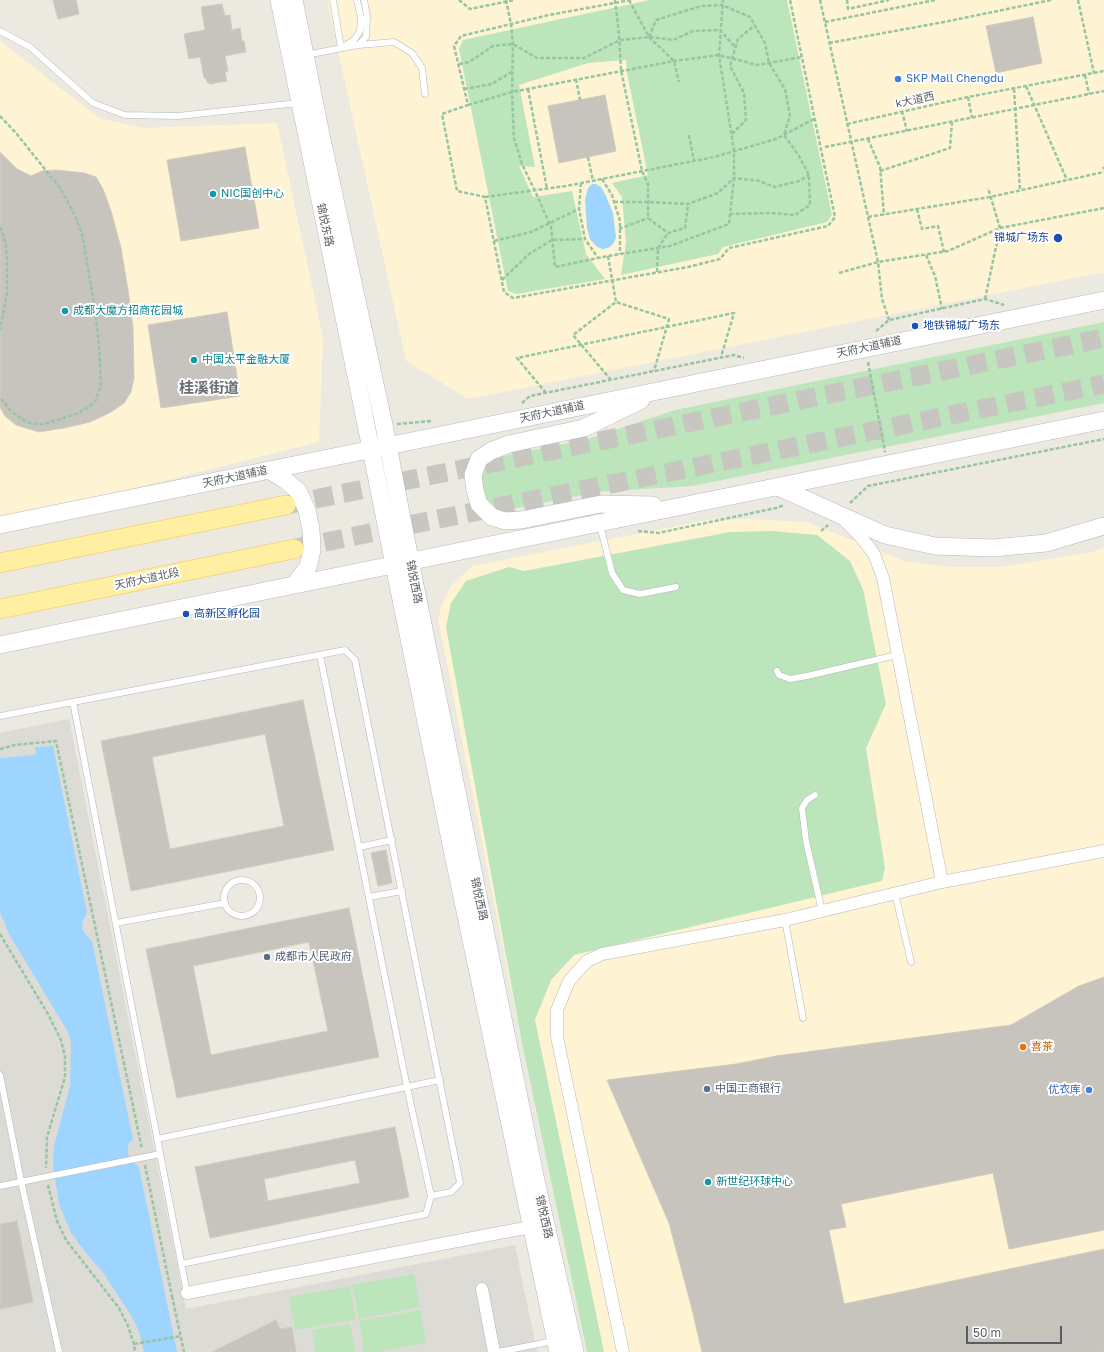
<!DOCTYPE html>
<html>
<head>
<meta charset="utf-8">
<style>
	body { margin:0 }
	#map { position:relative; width:1104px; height:1352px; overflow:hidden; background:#ece9e0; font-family:"Golos Text",sans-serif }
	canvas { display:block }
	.scale { position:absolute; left:966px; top:1326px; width:96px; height:18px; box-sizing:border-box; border:2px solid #595d61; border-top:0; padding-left:5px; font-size:12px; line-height:14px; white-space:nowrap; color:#595d61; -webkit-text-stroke:3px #fff; paint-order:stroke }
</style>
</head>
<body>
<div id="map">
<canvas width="1104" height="1352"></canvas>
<div class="scale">50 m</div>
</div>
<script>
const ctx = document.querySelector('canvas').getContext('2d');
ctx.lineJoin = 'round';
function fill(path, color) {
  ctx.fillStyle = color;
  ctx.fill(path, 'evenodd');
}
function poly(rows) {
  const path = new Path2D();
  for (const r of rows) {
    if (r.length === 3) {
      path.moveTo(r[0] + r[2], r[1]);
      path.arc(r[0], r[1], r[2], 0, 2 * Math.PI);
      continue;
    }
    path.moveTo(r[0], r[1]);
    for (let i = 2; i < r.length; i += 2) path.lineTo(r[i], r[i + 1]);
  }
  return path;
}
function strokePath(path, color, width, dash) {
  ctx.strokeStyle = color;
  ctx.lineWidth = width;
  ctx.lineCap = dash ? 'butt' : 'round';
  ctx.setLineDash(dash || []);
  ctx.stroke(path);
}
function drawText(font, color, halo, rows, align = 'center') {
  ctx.font = font + ' "Golos Text","Noto Sans SC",sans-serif';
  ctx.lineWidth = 4;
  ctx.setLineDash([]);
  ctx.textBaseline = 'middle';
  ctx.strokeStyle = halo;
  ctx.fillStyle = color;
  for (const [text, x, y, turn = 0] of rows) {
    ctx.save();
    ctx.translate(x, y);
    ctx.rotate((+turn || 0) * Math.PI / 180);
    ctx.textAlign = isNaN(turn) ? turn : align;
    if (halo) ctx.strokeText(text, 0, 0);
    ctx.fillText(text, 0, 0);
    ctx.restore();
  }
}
fill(poly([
	[327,0,1104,0,1104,272,468,399,406,361],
	[0,41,99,118,143,128,277,123,323,337,319,442,168,480,38,511,0,518],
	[713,519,751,519,807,522,905,561,949,567,1002,567,1092,552,1104,547,1104,1352,587,1352,522,1043,438,619,441,608,450,587,472,566]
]), '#fef4d3');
fill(poly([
	[69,719,186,1309,515,1245,537,1352,0,1352,0,733]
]), '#dddbd5');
fill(poly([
	[650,0,787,0,832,215,827,222,723,247,718,254,621,275,626,243,622,197,612,183,648,175,627,73,626,60,588,63,519,85,535,167,519,166,533,197,572,191,586,254,605,279,517,294,508,291,459,49,463,40],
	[1104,322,1104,403,692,486,597,492,507,510,495,510,484,503,479,471,489,459,588,439,675,410],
	[772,531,817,535,850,561,863,589,886,704,866,748,885,868,882,881,574,955,551,980,535,1020,604,1352,587,1352,522,1043,446,627,451,603,466,581,509,567,524,571,730,532],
	[414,1274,420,1307,359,1319,352,1285],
	[350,1286,356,1319,295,1330,289,1297],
	[420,1310,426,1343,377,1352,364,1352,359,1321],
	[350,1324,355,1352,316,1352,312,1330]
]), '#bce5bc');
fill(poly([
	[592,184,596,184,601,187,606,196,613,213,616,238,613,244,608,248,602,249,596,246,590,239,587,228,585,200,588,188],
	[53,746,87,913,83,920,82,928,86,935,92,941,133,1139,128,1145,128,1154,132,1162,139,1167,177,1352,144,1352,139,1331,132,1317,102,1271,90,1258,71,1233,59,1204,53,1164,54,1146,70,1086,71,1043,68,1032,9,934,0,912,0,758,36,755,35,747]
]), '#9dd5ff');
const building = poly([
	[53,0,76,0,79,14,58,19,53,0],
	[222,4,225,16,230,15,232,30,240,28,242,41,244,41,246,52,225,56,228,71,225,72,227,81,209,84,209,82,207,82,206,78,204,78,200,57,189,59,184,34,205,30,201,7,222,4],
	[1033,17,1042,63,996,73,986,26,1033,17],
	[605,95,616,151,559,163,548,106,605,95],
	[245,147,259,228,181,241,167,160,245,147],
	[0,152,17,169,31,176,42,171,56,170,84,173,96,177,103,189,111,211,121,248,128,290,133,327,134,378,131,392,124,403,111,412,90,422,64,428,39,432,16,425,5,416,0,407,0,152],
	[227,312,240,396,161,408,148,325,227,312],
	[303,700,334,850,131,891,101,741,303,700],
	[265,734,284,826,170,849,152,757,265,734],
	[386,850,392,883,378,886,371,853,386,850],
	[349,908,379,1057,177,1098,146,949,349,908],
	[309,942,328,1031,211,1055,193,966,309,942],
	[1104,977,1104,1230,1009,1249,993,1173,841,1204,846,1227,829,1230,844,1304,1104,1249,1104,1352,702,1352,691,1305,669,1223,607,1080,736,1064,776,1056,1011,1025,1079,986,1104,977],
	[395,1127,409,1197,210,1238,195,1167,395,1127],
	[355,1160,360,1183,268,1201,264,1179,355,1160],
	[17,1221,33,1302,0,1309,0,1224,17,1221],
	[276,1320,280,1329,292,1327,296,1352,212,1352,276,1320]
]);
fill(building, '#c7c4bd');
strokePath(building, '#d1cbbe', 1);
strokePath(poly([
	[286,505,1104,338],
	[296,548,1104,384]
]), '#c7c6c0', 19, [19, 10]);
const lane = poly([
	[333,0,341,48],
	[0,31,30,47,93,103,125,115,178,116,298,103],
	[358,45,394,42,412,53,422,68,425,94],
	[344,46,354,40,360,31,361,18,357,0],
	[306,55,358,45,366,37,367,16,364,0],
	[600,525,612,573,623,590,640,594,676,587],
	[320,655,407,1087,431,1196],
	[777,671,779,675,790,679,807,676,897,655],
	[73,702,345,650,355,660,460,1183,451,1192,431,1196,426,1214,181,1264],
	[0,716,73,702,187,1293],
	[815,795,807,800,802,808,806,841,822,911],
	[359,847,392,840],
	[242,898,18],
	[895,893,911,962],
	[369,897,402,891],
	[785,920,803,1018],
	[116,923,225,903],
	[0,1075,21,1181,59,1352],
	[157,1139,440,1080],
	[0,1186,160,1154],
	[498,1352,554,1341]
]);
const street = poly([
	[844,520,861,537,874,554,883,578,942,882],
	[482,1289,494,1352],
	[187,1293,530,1227],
	[623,1352,557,1037,557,1010,569,981,587,961,602,954,785,920,942,882,1104,851]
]);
const secondary = poly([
	[279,0,371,449,394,565,453,854,558,1352],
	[294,0,321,135,384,425,413,575,536,1181,575,1352],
	[641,400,584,428,509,444,491,451,479,459,473,475,475,490,479,504,492,517,505,521,521,520,601,504,653,505],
	[269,470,285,480,298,491,307,510,311,530,312,550,308,567,294,585],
	[778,487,885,535,935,546,993,548,1046,543,1104,526],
	[0,525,1104,300],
	[0,645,1104,420]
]);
const primary = poly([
	[0,563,286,505],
	[0,609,294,549]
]);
strokePath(lane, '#b3b6bb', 7);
strokePath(street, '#b3b6bb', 13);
strokePath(secondary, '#b4b8bd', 18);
strokePath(primary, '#f2c453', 20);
strokePath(poly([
	[459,0,470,9,514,0],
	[506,0,511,24,513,44,512,92,514,138,522,164,535,191,551,227,555,267,608,256,670,246,729,224,734,178,734,151,719,55,723,0],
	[615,0,619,34,621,70,642,171,648,184,648,218,668,233,685,228,688,204],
	[629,0,649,37,674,61,679,82],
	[631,0,549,15,461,36,454,46,468,105,442,114,457,191,485,197,504,292,513,298,688,267,720,259,729,248,828,226,835,217,790,0],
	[820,0,878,262,882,299,889,320],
	[847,0,848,9,889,0],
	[1078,0,1094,73],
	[825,22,935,0],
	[649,37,656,20,701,6,722,5,750,17,765,43,769,63,785,89,790,115,784,135,799,156,809,175,810,205,795,215,771,213,730,214],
	[829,43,944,22,1051,0],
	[459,64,469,62,493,46,513,44,537,58,584,58,620,40,649,37,673,40,693,31,720,30,735,47],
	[1085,75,1089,94],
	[576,79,580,100],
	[1026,86,1067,180],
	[464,89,492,84,513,71],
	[528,89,547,189],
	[1014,89,1020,190],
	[968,97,972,118],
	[468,105,512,92,674,61,719,55,757,65,802,57],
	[902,111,907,131],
	[0,116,16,133,60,188,74,213,82,234,95,308,99,346,101,385,96,400,89,407,76,414,44,424,32,424,24,420,11,411,0,397],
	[847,124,968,97,1104,71],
	[732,134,746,120,744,93,730,66,738,39,755,25],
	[689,135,694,161],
	[868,139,880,167,884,215],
	[825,147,1104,91],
	[588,157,593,181],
	[1103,167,1104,169],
	[880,171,950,148,952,122],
	[602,179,612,195,620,221,620,254],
	[581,183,579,209,585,239,598,258],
	[485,197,566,186,714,157,776,139,814,119],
	[614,202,648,202,688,204,718,193,734,178,760,181,774,187,799,181,809,175],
	[917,209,922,229,938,226,944,252],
	[868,217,990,197,1104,172],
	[0,227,5,241,7,258,7,294,0,330],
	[619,229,648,218],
	[494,241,531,232,579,209],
	[926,255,935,276,942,309],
	[608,256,616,302],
	[657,272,658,248,668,233],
	[839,273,878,262,948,251,1000,228,1104,208],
	[502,280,529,254,552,240,585,239],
	[985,299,1000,228,988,188],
	[876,331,889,320,985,299,1004,305],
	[868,362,885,452],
	[611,380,573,335,616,302,669,319,654,371],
	[546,393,517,358,734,313,721,357],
	[522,403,530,396,734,355,744,358],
	[397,424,432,421],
	[850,503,868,486,1104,439],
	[638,531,658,533,776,508,784,505],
	[821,531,828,525],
	[0,749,15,745,56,741,142,1149],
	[0,934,48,1014,61,1040,65,1057,65,1077,47,1137,46,1168],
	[145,1165,172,1296],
	[48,1185,57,1221,66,1240,119,1308,128,1326,134,1344,135,1352],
	[172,1296,184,1352],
	[134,1344,181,1336]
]), '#95c5a2', 2.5, [4, 2]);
strokePath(lane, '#fff', 6);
strokePath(street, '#fff', 12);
strokePath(secondary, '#fff', 17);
strokePath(primary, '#ffefa2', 19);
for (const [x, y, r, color] of [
	[898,79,4,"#3f7fe0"],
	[213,194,4,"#0f9aa8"],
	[1058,238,5,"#1a4fb4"],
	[65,311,4,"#0f9aa8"],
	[915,326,4,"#1a4fb4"],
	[194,360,4,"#0f9aa8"],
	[186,614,4,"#1a4fb4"],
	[267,957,4,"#5c6f8a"],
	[1023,1047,4,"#e8710a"],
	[707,1089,4,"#5c6f8a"],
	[1089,1090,4,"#3f7fe0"],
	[708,1182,4,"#0f9aa8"]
]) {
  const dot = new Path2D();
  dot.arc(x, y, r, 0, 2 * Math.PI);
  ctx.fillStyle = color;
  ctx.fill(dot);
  strokePath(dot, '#fff', 1.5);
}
drawText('11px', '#366cbe', '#fff', [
	["SKP Mall Chengdu",906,79],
	["优衣库",1081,1090,"right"]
], 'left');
drawText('11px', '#595d61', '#fff', [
	["k大道西",915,100,-12],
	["锦悦东路",325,225,78],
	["天府大道辅道",869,347,-12],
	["天府大道辅道",552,412,-12],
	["天府大道辅道",235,477,-12],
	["天府大道北段",147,579,-12],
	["锦悦西路",414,582,79],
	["锦悦西路",479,899,78],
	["锦悦西路",544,1217,77]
]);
drawText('11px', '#0d838f', '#fff', [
	["NIC国创中心",221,194],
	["成都大魔方招商花园城",73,311],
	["中国太平金融大厦",202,360],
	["新世纪环球中心",716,1182]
], 'left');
drawText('11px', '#164399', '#fff', [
	["锦城广场东",1049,238,"right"],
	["地铁锦城广场东",923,326],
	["高新区孵化园",194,614]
], 'left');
drawText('11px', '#4e5e75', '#fff', [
	["成都市人民政府",275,957],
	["中国工商银行",715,1089]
], 'left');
drawText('11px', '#c56008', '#fff', [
	["喜茶",1031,1047]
], 'left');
drawText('bold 15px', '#6a6f73', '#fff', [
	["桂溪街道",209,388]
]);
</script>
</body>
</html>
